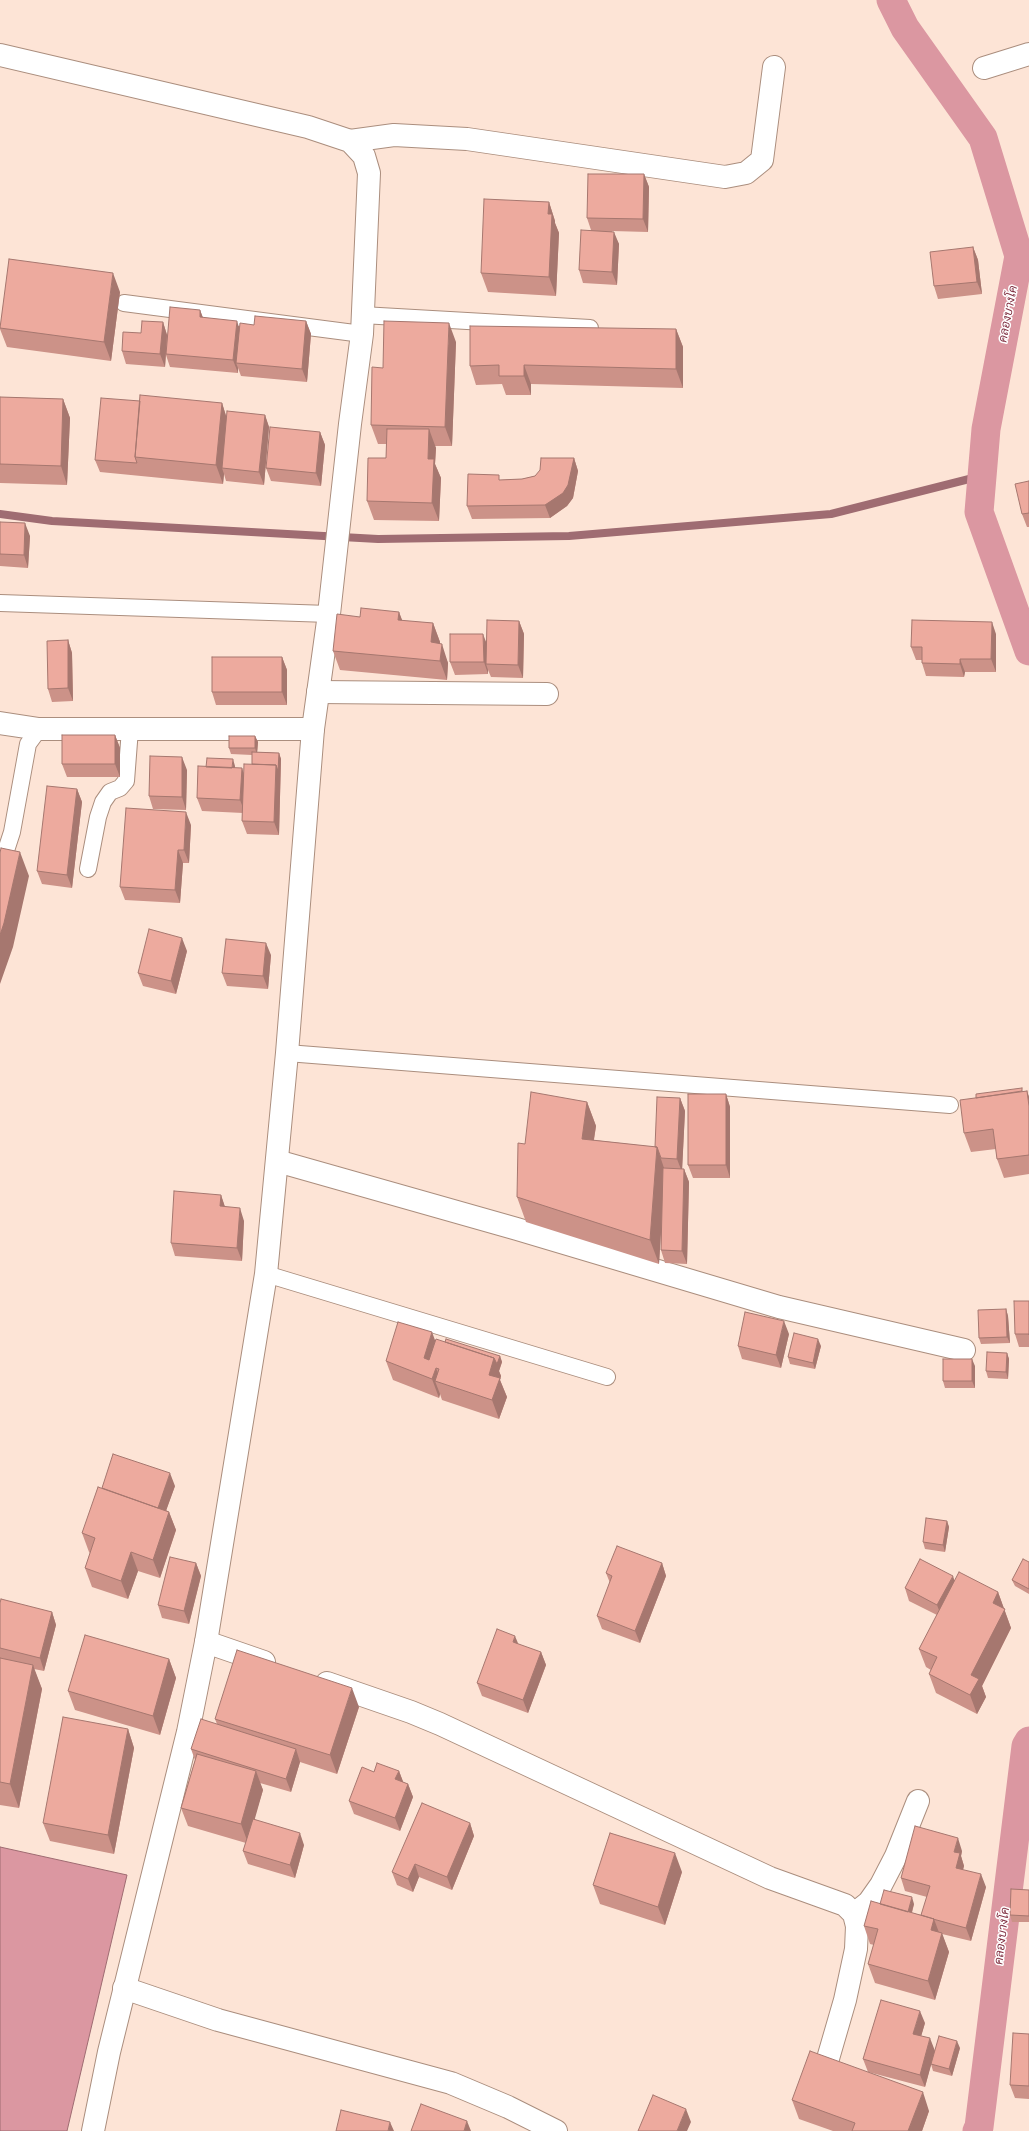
<!DOCTYPE html>
<html>
<head>
<meta charset="utf-8">
<style>
	body { margin:0 }
	canvas { display:block; background:#fde4d6 }
</style>
</head>
<body>
<canvas width="1029" height="2131"></canvas>
<script>
const ctx = document.querySelector('canvas').getContext('2d');
ctx.lineJoin = 'round';
function fill(path, color) {
  ctx.fillStyle = color;
  ctx.fill(path, 'evenodd');
}
function poly(rows) {
  const path = new Path2D();
  for (const r of rows) {
    path.moveTo(r[0], r[1]);
    for (let i = 2; i < r.length; i += 2) path.lineTo(r[i], r[i + 1]);
  }
  return path;
}
function strokePath(path, color, width, dash) {
  ctx.strokeStyle = color;
  ctx.lineWidth = width;
  ctx.lineCap = dash ? 'butt' : 'round';
  ctx.setLineDash(dash || []);
  ctx.stroke(path);
}
function drawText(font, color, halo, rows, align = 'center') {
  ctx.font = font + ' "Public Sans",Sarabun,sans-serif';
  ctx.lineWidth = 3;
  ctx.setLineDash([]);
  ctx.textBaseline = 'middle';
  ctx.strokeStyle = halo;
  ctx.fillStyle = color;
  for (const [text, x, y, turn = 0] of rows) {
    ctx.save();
    ctx.translate(x, y);
    ctx.rotate((+turn || 0) * Math.PI / 180);
    ctx.textAlign = isNaN(turn) ? turn : align;
    if (halo) ctx.strokeText(text, 0, 0);
    ctx.fillText(text, 0, 0);
    ctx.restore();
  }
}
const water = poly([
	[0,1847,127,1875,67,2131,0,2131,0,1847]
]);
fill(water, '#db97a1');
strokePath(water, '#9f6c72', 1);
strokePath(poly([
	[0,514,52,521,378,539,569,536,831,514,981,476]
]), '#9f6c72', 8);
strokePath(poly([
	[891,0,905,28,983,138,1019,256,986,429,979,512,1029,651],
	[977,2131,979,2127,1026,1746,1029,1741]
]), '#db97a1', 29);
const lane = poly([
	[124,303,362,334],
	[362,315,590,328],
	[0,603,329,614],
	[0,869,12,832,28,744,39,729],
	[88,869,98,817,103,802,110,792,120,788,126,781,130,729],
	[287,1053,950,1105],
	[266,1274,607,1377]
]);
const street = poly([
	[984,68,1029,54],
	[350,141,394,135,467,139,725,177,746,173,762,160,774,67],
	[318,692,547,694],
	[0,723,39,729,313,729],
	[277,1161,517,1229,779,1307,964,1350],
	[206,1642,264,1662],
	[327,1683,411,1712,440,1724,770,1878,845,1905,854,1914,857,1926,856,1949,845,2000,827,2062],
	[854,1914,869,1902,881,1885,896,1856,918,1801],
	[124,1988,218,2020,451,2083,508,2107,556,2131]
]);
const secondary = poly([
	[0,55,308,127,350,141,364,156,369,173,362,334,350,424,329,614,313,729,287,1053,266,1274,206,1642,188,1732,109,2052,93,2131]
]);
strokePath(lane, '#ab8e7e', 18);
strokePath(street, '#ab8e7e', 24);
strokePath(secondary, '#ab8e7e', 24);
strokePath(lane, '#fff', 16);
strokePath(street, '#fff', 22);
strokePath(secondary, '#fff', 22);
fill(poly([
	[644,174,649,187,648,232,612,231,619,244,617,285,583,283,579,270,591,230,587,218],
	[549,202,555,221,555,223,559,233,556,296,488,292,481,273],
	[973,247,978,260,982,294,938,299,934,286],
	[120,292,111,361,7,347,0,329,0,327],
	[200,310,203,318,240,329,254,325,306,321,311,334,307,382,241,376,238,368,238,373,170,367,166,355,165,367,126,364,122,351,141,333,163,322,167,335],
	[676,329,683,347,683,388,531,384,531,395,506,395,502,384,476,385,470,366],
	[456,342,452,446,435,446,436,448,435,464,441,478,439,521,374,520,367,501,386,458,387,444,378,444,371,425,383,368],
	[0,397,63,399,70,418,67,485,0,483],
	[140,401,222,403,226,416,265,415,269,427,264,485,226,481,224,474,223,484,100,472,95,460],
	[320,432,325,445,321,486,271,481,266,468],
	[574,458,578,471,573,498,567,506,550,518,472,519,467,506,501,480,522,479,535,476],
	[1029,481,1029,527,1027,527,1022,514],
	[0,522,30,536,28,568,0,566],
	[399,612,402,621,433,623,440,642,440,644,448,663,447,680,340,670,333,651,360,617],
	[519,621,524,634,523,678,491,677,488,670,488,674,455,675,450,662,487,643],
	[996,634,996,672,965,672,964,677,926,676,922,663,922,660,916,660,911,647],
	[68,640,72,653,73,701,52,702,48,689],
	[282,657,287,670,287,705,216,705,212,692],
	[115,735,120,748,120,777,67,777,62,764],
	[255,736,258,742,257,752,279,753,281,759,279,835,247,834,242,821,243,813,202,811,197,798,206,767,235,766,235,768,242,768,244,775,252,764,252,755,231,754,229,748],
	[187,770,186,810,153,809,149,796],
	[77,789,82,802,72,888,42,884,37,871],
	[191,825,189,863,183,863,180,903,125,900,120,887],
	[187,951,176,994,143,986,138,973],
	[271,955,268,989,227,986,222,973],
	[1023,1091,1027,1091,1029,1097,1029,1174,1004,1178,997,1159,996,1149,971,1152,964,1133],
	[726,1094,730,1107,730,1178,693,1178,688,1165],
	[680,1098,685,1111,682,1169,684,1169,689,1182,687,1264,665,1263,661,1250,661,1228,659,1264,526,1222,517,1197,525,1144,587,1102,596,1126,594,1140,655,1147],
	[221,1195,225,1207,244,1221,242,1261,175,1256,171,1243],
	[1029,1301,1029,1347,1019,1347,1015,1334],
	[1006,1309,1008,1316,1010,1343,981,1344,979,1338],
	[789,1334,781,1368,742,1359,738,1346],
	[435,1341,445,1342,500,1356,502,1362,499,1371,501,1376,500,1380,507,1397,499,1419,442,1400,440,1394,439,1398,393,1380,386,1361],
	[821,1346,815,1369,790,1364,788,1357],
	[1007,1353,1009,1359,1008,1379,988,1378,986,1371],
	[975,1366,975,1388,945,1388,943,1381],
	[175,1486,166,1510,169,1512,176,1530,160,1578,138,1571,128,1599,92,1587,85,1568,90,1553,89,1552,82,1533,102,1488],
	[947,1521,949,1527,945,1552,925,1549,923,1542],
	[1029,1562,1029,1594,1015,1586,1012,1580],
	[196,1563,201,1576,189,1624,162,1618,158,1605],
	[662,1563,666,1576,640,1643,602,1629,597,1616,610,1583,606,1573],
	[954,1580,998,1592,1011,1628,982,1686,986,1697,977,1714,936,1693,929,1674,931,1670,926,1667,919,1649,937,1615,909,1601,905,1588],
	[0,1603,52,1612,56,1625,44,1671,34,1669,42,1689,19,1808,0,1805],
	[541,1652,546,1665,528,1713,482,1696,477,1683],
	[169,1659,176,1678,160,1735,75,1710,68,1691],
	[359,1707,337,1774,300,1762,291,1792,260,1783,263,1790,254,1819,304,1845,295,1878,248,1864,243,1851,246,1843,188,1826,181,1808,195,1760,191,1749,217,1724,215,1719],
	[128,1729,134,1748,114,1854,50,1841,43,1823],
	[399,1771,403,1782,408,1784,413,1797,400,1831,354,1814,349,1801,374,1772],
	[470,1823,474,1836,452,1890,419,1877,413,1892,397,1885,392,1872],
	[962,1851,961,1856,964,1866,963,1870,986,1887,971,1941,942,1934,949,1952,935,2000,875,1983,868,1964,874,1945,870,1944,864,1926,880,1904,914,1904,912,1913,921,1915,927,1897,905,1891,901,1878],
	[682,1872,665,1925,600,1904,593,1885],
	[1029,1890,1029,1922,1012,1922,1010,1915],
	[925,2023,921,2036,935,2051,960,2048,952,2076,933,2071,931,2064,925,2087,868,2072,863,2059],
	[1029,2034,1029,2099,1015,2098,1010,2085],
	[792,2100,929,2111,922,2131,833,2131,799,2119]
]), '#cc9288');
fill(poly([
	[644,174,649,187,648,232,643,219],
	[549,202,555,221,555,223,559,233,556,296,549,277,548,214],
	[614,232,619,244,617,285,612,272],
	[973,247,978,260,982,294,977,282],
	[113,273,120,292,111,361,104,342],
	[200,310,205,323,200,317],
	[237,321,241,333,236,363,238,368,238,373,233,360],
	[306,321,311,334,307,382,302,369],
	[163,322,167,335,165,367,160,354],
	[449,323,456,342,452,446,445,427],
	[676,329,683,347,683,388,676,369],
	[524,365,531,384,531,395,524,376],
	[63,399,70,418,67,485,61,466],
	[222,403,228,422,222,468,224,474,223,484,216,465],
	[265,415,269,427,264,485,259,472],
	[429,429,436,448,435,464,441,478,439,521,432,503,428,459],
	[320,432,325,445,321,486,316,473],
	[574,458,578,471,573,498,567,506,550,518,545,505],
	[25,523,30,536,28,568,24,555],
	[399,612,406,630,398,620],
	[519,621,524,634,523,678,518,665],
	[992,622,996,634,996,672,991,659],
	[433,623,440,642,438,661,431,642],
	[483,634,488,647,486,664,488,670,488,674,484,662],
	[68,640,72,653,73,701,68,688],
	[442,644,448,663,447,680,440,661],
	[282,657,287,670,287,705,282,692],
	[960,659,965,672,964,677,960,664],
	[115,735,120,748,120,777,115,764],
	[255,736,258,742,257,755,255,748],
	[279,753,281,759,279,835,274,822,276,765],
	[182,757,187,770,186,810,182,797],
	[233,759,235,766,234,781,232,774],
	[242,768,246,781,245,813,240,800],
	[77,789,82,802,72,888,67,875],
	[186,812,191,825,189,863,184,850],
	[178,850,183,863,180,903,175,890],
	[20,852,29,876,13,947,0,984,0,935],
	[182,938,187,951,176,994,171,981],
	[266,943,271,955,268,989,263,976],
	[1027,1091,1029,1097,1029,1106],
	[726,1094,730,1107,730,1178,726,1165],
	[680,1098,685,1111,682,1172,677,1159],
	[587,1102,596,1126,590,1163,582,1139],
	[657,1147,665,1171,659,1264,650,1240],
	[684,1169,689,1182,687,1264,682,1251],
	[221,1195,225,1207,220,1206],
	[240,1208,244,1221,242,1261,237,1248],
	[1006,1309,1008,1316,1010,1343,1007,1337],
	[784,1321,789,1334,781,1368,776,1355],
	[432,1332,439,1351,431,1377,424,1358],
	[818,1339,821,1346,815,1369,813,1363],
	[1007,1353,1009,1359,1008,1379,1006,1372],
	[500,1356,502,1362,499,1371,501,1376,500,1380,507,1397,499,1419,492,1400,489,1375,494,1358],
	[972,1359,975,1366,975,1388,972,1381],
	[436,1368,442,1383,435,1381,440,1394,439,1398,432,1379],
	[170,1473,175,1486,161,1525,156,1512],
	[169,1512,176,1530,160,1578,153,1560],
	[947,1521,949,1527,945,1552,943,1545],
	[131,1552,138,1571,128,1599,121,1581],
	[196,1563,201,1576,189,1624,184,1611],
	[662,1563,666,1576,640,1643,635,1631],
	[953,1576,957,1588,942,1618,937,1605],
	[998,1592,1011,1628,982,1686,986,1697,977,1714,970,1695,971,1675,993,1603],
	[52,1612,56,1625,44,1671,40,1658],
	[515,1636,520,1648,513,1642],
	[541,1652,546,1665,528,1713,523,1700],
	[169,1659,176,1678,160,1735,153,1716],
	[33,1665,42,1689,19,1808,10,1784],
	[352,1688,359,1707,337,1774,330,1755],
	[128,1729,134,1748,114,1854,108,1835],
	[296,1749,300,1762,291,1792,286,1779],
	[256,1771,263,1790,248,1843,241,1824],
	[399,1771,404,1784,395,1779],
	[408,1784,413,1797,400,1831,395,1818],
	[470,1823,474,1836,452,1890,447,1877],
	[300,1833,304,1845,295,1878,290,1865],
	[958,1838,962,1851,961,1856,964,1866,960,1880,956,1868,954,1852],
	[675,1853,682,1872,665,1925,658,1907],
	[415,1864,419,1877,413,1892,408,1879],
	[981,1874,986,1887,971,1941,966,1928],
	[912,1897,914,1904,909,1922,907,1915],
	[934,1919,941,1938,931,1930],
	[942,1933,949,1952,935,2000,928,1981],
	[920,2011,925,2023,918,2047,913,2034],
	[930,2038,935,2051,925,2087,920,2075],
	[957,2041,960,2048,952,2076,949,2069],
	[923,2092,929,2111,922,2131,908,2131],
	[686,2109,691,2122,687,2131,677,2131],
	[467,2121,471,2131,464,2131],
	[390,2122,394,2131,388,2131]
]), '#a6776f');
const building = poly([
	[588,174,644,174,643,219,587,218,588,174],
	[484,199,549,202,548,214,552,214,549,277,481,273,484,199],
	[581,230,614,232,612,272,579,270,581,230],
	[973,247,977,282,934,286,930,252,973,247],
	[9,259,113,273,104,342,0,328,9,259],
	[170,307,200,310,200,317,237,321,233,360,166,354,170,307],
	[255,316,306,321,302,369,236,363,240,323,254,325,255,316],
	[142,321,163,322,160,354,122,351,123,332,141,333,142,321],
	[384,321,449,323,445,427,371,425,372,367,383,368,384,321],
	[470,326,676,329,676,369,524,365,524,376,499,376,499,365,470,366,470,326],
	[140,395,222,403,216,465,135,457,140,395],
	[0,397,63,399,61,466,0,464,0,397],
	[101,398,140,401,135,457,137,463,95,460,101,398],
	[227,411,265,415,259,472,222,468,227,411],
	[270,427,320,432,316,473,266,468,270,427],
	[387,429,429,429,428,459,434,459,432,503,367,501,368,458,386,458,387,429],
	[541,458,574,458,568,485,563,493,545,505,467,506,468,474,499,475,499,480,522,479,535,476,540,470,541,458],
	[1029,481,1029,513,1022,514,1015,484,1029,481],
	[0,522,25,523,24,555,0,554,0,522],
	[361,608,399,612,398,620,433,623,431,642,442,644,440,661,333,651,337,614,360,617,361,608],
	[487,620,519,621,518,665,486,664,487,620],
	[912,620,992,622,991,659,960,659,960,664,922,663,922,647,911,647,912,620],
	[450,634,483,634,484,662,450,662,450,634],
	[68,640,68,688,48,689,47,641,68,640],
	[212,657,282,657,282,692,212,692,212,657],
	[62,735,115,735,115,764,62,764,62,735],
	[229,736,255,736,255,748,229,748,229,736],
	[252,752,279,753,278,771,276,765,252,764,252,752],
	[150,756,182,757,182,797,149,796,150,756],
	[207,758,233,759,232,768,206,767,207,758],
	[244,764,276,765,274,822,242,821,244,764],
	[198,766,242,768,240,800,197,798,198,766],
	[47,786,77,789,67,875,37,871,47,786],
	[126,808,186,812,184,850,178,850,175,890,120,887,126,808],
	[1,848,20,852,4,923,0,935,0,853,1,848],
	[149,929,182,938,171,981,138,973,149,929],
	[226,939,266,943,263,976,222,973,226,939],
	[1022,1088,1022,1091,976,1098,976,1094,1022,1088],
	[1027,1091,1029,1106,1029,1155,997,1159,993,1129,964,1133,960,1100,1027,1091],
	[531,1092,587,1102,582,1139,657,1147,650,1240,517,1197,518,1143,525,1144,531,1092],
	[688,1094,726,1094,726,1165,688,1165,688,1094],
	[657,1097,680,1098,677,1159,661,1158,657,1147,655,1147,657,1097],
	[663,1168,684,1169,682,1251,661,1250,663,1168],
	[174,1191,221,1195,220,1206,240,1208,237,1248,171,1243,174,1191],
	[1014,1301,1029,1301,1029,1335,1029,1334,1015,1334,1014,1301],
	[1006,1309,1007,1337,979,1338,978,1310,1006,1309],
	[745,1312,784,1321,776,1355,738,1346,745,1312],
	[398,1322,432,1332,424,1358,429,1360,436,1339,494,1358,489,1375,500,1378,492,1400,435,1381,439,1369,436,1368,432,1379,386,1361,398,1322],
	[794,1333,818,1339,813,1363,788,1357,794,1333],
	[446,1339,500,1356,497,1364,494,1358,445,1342,446,1339],
	[987,1352,1007,1353,1006,1372,986,1371,987,1352],
	[943,1359,972,1359,972,1381,943,1381,943,1359],
	[113,1454,170,1473,158,1508,102,1488,113,1454],
	[98,1487,169,1512,153,1560,131,1552,121,1581,85,1568,95,1538,82,1533,98,1487],
	[926,1518,947,1521,943,1545,923,1542,926,1518],
	[617,1546,662,1563,635,1631,597,1616,612,1576,606,1573,617,1546],
	[170,1557,196,1563,184,1611,158,1605,170,1557],
	[920,1559,953,1576,937,1605,905,1588,920,1559],
	[1023,1559,1029,1562,1029,1589,1012,1580,1023,1559],
	[959,1572,998,1592,993,1603,1005,1609,971,1675,979,1679,970,1695,929,1674,937,1657,919,1649,959,1572],
	[1,1599,52,1612,40,1658,0,1648,0,1603,1,1599],
	[497,1629,515,1636,513,1642,541,1652,523,1700,477,1683,497,1629],
	[85,1635,169,1659,153,1716,68,1691,85,1635],
	[237,1650,352,1688,330,1755,215,1719,237,1650],
	[0,1658,33,1665,10,1784,0,1782,0,1658],
	[63,1717,128,1729,108,1835,43,1823,63,1717],
	[201,1719,296,1749,286,1779,191,1749,201,1719],
	[197,1754,256,1771,241,1824,181,1808,197,1754],
	[377,1763,399,1771,395,1779,408,1784,395,1818,349,1801,362,1767,374,1772,377,1763],
	[422,1803,470,1823,447,1877,415,1864,408,1879,392,1872,422,1803],
	[253,1819,300,1833,290,1865,243,1851,253,1819],
	[915,1826,958,1838,954,1852,960,1853,956,1868,981,1874,966,1928,933,1919,934,1919,921,1915,930,1886,901,1878,915,1826],
	[610,1833,675,1853,658,1907,593,1885,610,1833],
	[1011,1889,1029,1890,1029,1916,1010,1915,1011,1889],
	[884,1890,912,1897,908,1912,880,1904,884,1890],
	[871,1901,934,1919,931,1930,942,1933,928,1981,868,1964,878,1929,864,1926,871,1901],
	[881,2000,920,2011,913,2034,930,2038,920,2075,863,2059,881,2000],
	[1013,2033,1029,2034,1029,2086,1010,2085,1013,2033],
	[939,2036,957,2041,949,2069,931,2064,939,2036],
	[810,2051,923,2092,908,2131,852,2131,855,2123,792,2100,810,2051],
	[653,2095,686,2109,677,2131,638,2131,653,2095],
	[421,2104,467,2121,464,2131,411,2131,421,2104],
	[341,2110,390,2122,388,2131,336,2131,341,2110]
]);
fill(building, '#edaa9e');
strokePath(building, '#a6776f', 1);
drawText('italic 12px', '#803042', '#fff', [
	["คลองบางโค",1008,314,-79],
	["คลองบางโค",1002,1936,-83]
]);
</script>
</body>
</html>
